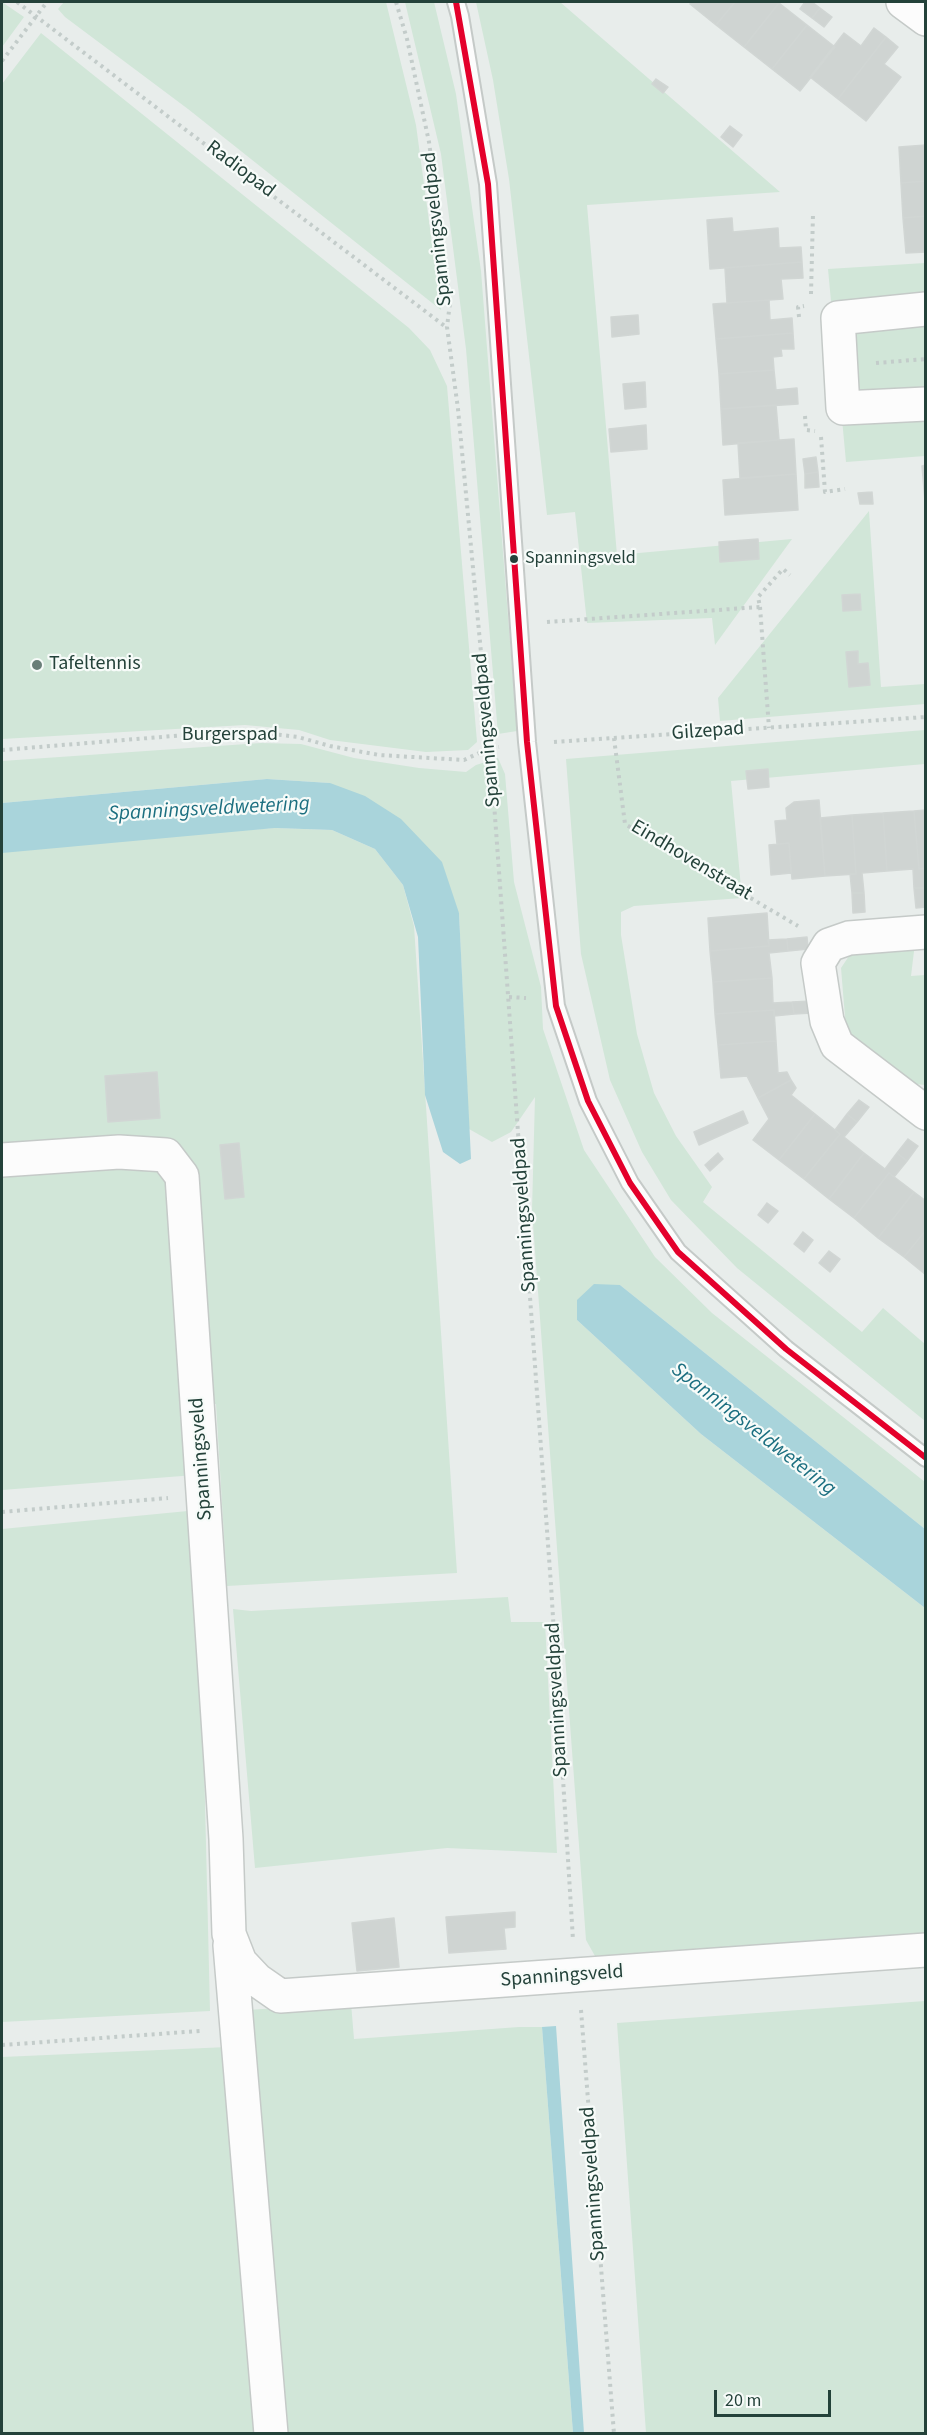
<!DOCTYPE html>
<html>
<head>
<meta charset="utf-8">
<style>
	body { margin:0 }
	#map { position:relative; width:927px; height:2435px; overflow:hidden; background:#e8edeb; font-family:"Source Sans 3",sans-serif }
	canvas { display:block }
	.frame { position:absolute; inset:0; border:3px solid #24423a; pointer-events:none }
	.scale { position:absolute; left:714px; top:2390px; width:117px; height:27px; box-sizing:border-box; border:3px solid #24423a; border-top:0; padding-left:8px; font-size:18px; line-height:21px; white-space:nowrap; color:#24423a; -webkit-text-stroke:4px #f7fbf9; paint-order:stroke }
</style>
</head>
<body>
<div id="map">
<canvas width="927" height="2435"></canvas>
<div class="frame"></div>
<div class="scale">20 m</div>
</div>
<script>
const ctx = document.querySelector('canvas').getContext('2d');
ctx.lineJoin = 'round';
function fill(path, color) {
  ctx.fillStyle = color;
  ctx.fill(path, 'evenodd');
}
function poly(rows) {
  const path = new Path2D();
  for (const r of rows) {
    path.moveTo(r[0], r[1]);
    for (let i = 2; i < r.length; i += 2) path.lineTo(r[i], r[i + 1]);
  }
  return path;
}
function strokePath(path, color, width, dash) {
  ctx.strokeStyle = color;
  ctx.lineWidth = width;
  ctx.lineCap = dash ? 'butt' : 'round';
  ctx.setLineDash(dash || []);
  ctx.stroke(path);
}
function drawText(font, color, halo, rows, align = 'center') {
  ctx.font = font + ' "Source Sans 3",sans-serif';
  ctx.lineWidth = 4.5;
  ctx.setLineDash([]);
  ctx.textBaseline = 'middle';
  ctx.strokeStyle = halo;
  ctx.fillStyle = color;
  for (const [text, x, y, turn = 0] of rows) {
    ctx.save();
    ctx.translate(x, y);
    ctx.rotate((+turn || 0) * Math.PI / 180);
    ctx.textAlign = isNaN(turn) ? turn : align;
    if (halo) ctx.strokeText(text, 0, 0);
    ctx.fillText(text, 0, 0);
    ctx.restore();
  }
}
fill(poly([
	[2,2,24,17,2,47],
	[64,2,386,2,416,125,441,310,188,109,65,17,58,9],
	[405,2,434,2,456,94,481,271,517,731,498,734,466,349,441,154],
	[476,2,560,2,780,192,587,205,617,555,792,539,715,645,712,618,587,623,575,512,547,515,509,179,493,80],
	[41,33,409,328,430,350,447,386,477,742,468,750,426,752,330,740,299,730,245,725,2,739,2,84],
	[925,263,925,456,846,462,828,269],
	[869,511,881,687,925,684,925,704,720,721,718,698],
	[925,730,925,764,731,781,742,898,634,906,621,912,621,935,637,1034,654,1093,676,1136,712,1187,703,1202,862,1332,883,1308,925,1344,925,1421,737,1268,671,1200,642,1152,610,1080,581,954,566,759],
	[261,743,301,744,354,758,419,768,466,772,476,765,498,758,505,774,514,882,541,987,543,1029,584,1150,655,1257,712,1313,925,1482,925,1529,620,1285,577,1320,701,1434,925,1608,925,1933,595,1956,586,1940,532,1210,535,1097,511,1132,492,1142,469,1129,459,913,330,783,267,779,2,803,2,761],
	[275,828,332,830,375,849,403,885,414,926,457,1573,227,1586,216,1404,189,1404,195,1475,2,1490,2,847],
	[915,943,911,976,925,975,925,1085,905,1083,846,1029,841,968,855,947],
	[198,1510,210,2011,2,2022,2,1529],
	[508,1597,511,1622,545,1622,557,1853,447,1848,255,1868,233,1609,251,1611],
	[925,2001,925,2433,646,2433,617,2023],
	[351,2003,354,2039,519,2027,542,2027,573,2433,2,2434,2,2057,250,2046,248,2010]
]), '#d1e6d8');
fill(poly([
	[267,779,330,783,365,796,401,819,442,862,459,913,471,1159,460,1164,443,1152,425,1095,418,937,403,885,375,849,332,830,275,828,2,853,2,803],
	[594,1284,620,1285,925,1529,925,1608,701,1434,577,1320,577,1300],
	[556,2026,584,2433,573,2433,542,2027]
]), '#a9d4db');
const building = poly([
	[691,2,735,2,716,25,690,4,691,2],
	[735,2,779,3,744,47,716,25,735,2],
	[805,2,812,2,820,8,812,18,800,9,805,2],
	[779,3,807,25,772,69,744,47,779,3],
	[820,8,832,17,824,27,812,18,820,8],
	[807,25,835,47,800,91,772,69,807,25],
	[874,28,886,37,838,99,810,77,844,33,861,46,874,28],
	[886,37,898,47,884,64,901,77,866,121,838,99,886,37],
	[656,79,668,87,663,93,652,84,656,79],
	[730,126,742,135,733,147,721,137,730,126],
	[926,145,926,181,901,183,899,147,926,145],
	[926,181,926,216,903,218,901,183,926,181],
	[926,216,926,252,906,253,903,218,926,216],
	[732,218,733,232,778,228,779,248,801,247,802,262,710,269,707,220,732,218],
	[802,262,803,278,781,279,783,299,727,303,725,268,802,262],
	[769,300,770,320,792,318,793,333,716,339,713,304,769,300],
	[638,315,639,334,612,337,611,317,638,315],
	[793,333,794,349,781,349,782,356,773,357,774,370,719,374,716,339,793,333],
	[774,370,776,390,797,388,798,404,721,409,719,374,774,370],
	[645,382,646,407,625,409,623,384,645,382],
	[776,405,779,440,723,445,721,409,776,405],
	[646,425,647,449,611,452,609,429,646,425],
	[794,439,796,474,740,478,738,443,794,439],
	[816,457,818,472,805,474,803,459,816,457],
	[926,465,926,501,925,501,922,466,926,465],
	[818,472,819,487,805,488,805,474,818,472],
	[796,474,798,510,725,515,723,480,796,474],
	[872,492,873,504,860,504,858,493,872,492],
	[758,539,759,559,720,562,719,542,758,539],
	[860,594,861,610,843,611,842,595,860,594],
	[858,651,858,664,868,663,870,685,849,687,846,652,858,651],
	[768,769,769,787,748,789,746,771,768,769],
	[819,800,825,876,792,879,789,843,777,844,775,821,787,820,786,808,794,802,819,800],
	[926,810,926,868,919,869,914,811,926,810],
	[914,811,919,869,925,868,926,888,914,888,913,869,887,871,883,813,914,811],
	[883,813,887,871,862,873,864,893,852,893,850,874,856,874,852,815,883,813],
	[852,815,856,874,825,876,820,818,852,815],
	[789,843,791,873,771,875,769,845,789,843],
	[914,888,926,888,926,907,916,908,914,888],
	[852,893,864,893,865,912,853,913,852,893],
	[767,913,769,946,710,951,708,918,767,913],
	[807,937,808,949,788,951,787,939,807,937],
	[787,939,788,951,769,953,772,978,713,982,710,951,769,946,768,940,787,939],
	[772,978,773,1003,792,1002,794,1014,774,1016,774,1010,715,1014,713,982,772,978],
	[812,1001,812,1013,794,1014,792,1002,812,1001],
	[774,1010,776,1041,718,1045,715,1014,774,1010],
	[776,1041,778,1073,787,1072,791,1080,758,1098,747,1076,721,1078,718,1045,776,1041],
	[157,1072,160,1118,108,1122,105,1076,157,1072],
	[791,1080,796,1088,791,1095,815,1114,779,1160,753,1140,769,1119,758,1098,791,1080],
	[859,1100,869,1107,857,1122,847,1114,859,1100],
	[743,1111,748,1123,699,1145,694,1132,743,1111],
	[815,1114,840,1134,804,1179,779,1160,815,1114],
	[847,1114,857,1122,844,1137,864,1153,829,1199,804,1179,840,1134,835,1130,847,1114],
	[908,1139,918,1146,907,1161,897,1153,908,1139],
	[239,1143,244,1197,225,1199,220,1145,239,1143],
	[718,1153,723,1159,710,1171,705,1165,718,1153],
	[864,1153,885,1169,897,1153,907,1161,894,1177,889,1173,854,1218,829,1199,864,1153],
	[889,1173,914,1192,878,1238,854,1218,889,1173],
	[914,1192,926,1201,926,1230,904,1257,878,1238,914,1192],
	[767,1203,778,1211,768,1223,758,1215,767,1203],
	[926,1230,926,1275,904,1257,926,1230],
	[803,1232,813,1240,804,1252,794,1244,803,1232],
	[829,1251,840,1259,830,1272,819,1263,829,1251],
	[515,1912,515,1927,504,1928,506,1949,449,1953,446,1917,515,1912],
	[394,1918,399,1967,357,1971,352,1923,394,1918]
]);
fill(building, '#cfd4d2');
strokePath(building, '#d1d6d4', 1.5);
const service = poly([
	[456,2,460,16,488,184,527,742,556,1006,588,1101,630,1183,678,1252,786,1349,926,1458]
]);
const minor = poly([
	[903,2,926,19],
	[926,309,838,318,843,408,926,404],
	[926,932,849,938,829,945,818,963,827,1021,837,1045,926,1113],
	[2,1160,119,1152,166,1155,182,1176,226,1839,229,1934,240,1962,257,1980,280,1996,926,1950],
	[230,1945,271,2434]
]);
strokePath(service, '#c5cac8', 20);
strokePath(minor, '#c5cac8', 36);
strokePath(poly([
	[17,2,446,327],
	[396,2,407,39,429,142,450,303,447,327,458,409,490,748,551,1585,573,1940],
	[2,61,47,2],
	[811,294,813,214],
	[799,317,798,307,804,306],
	[876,363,926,359],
	[805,416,806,430,815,431],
	[821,437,825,492,845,489],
	[760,607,769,728],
	[547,622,760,607,758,597,783,569,790,575],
	[614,738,625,824,798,926],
	[554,742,926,717],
	[2,750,222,732,264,733,298,737,330,746,379,755,464,760,490,748,499,747],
	[509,997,526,998],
	[2,1512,168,1498],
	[581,2010,614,2434],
	[2,2045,200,2031]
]), '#c3ccca', 4, [3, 4.5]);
strokePath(service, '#fcfcfc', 16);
strokePath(minor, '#fcfcfc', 33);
strokePath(poly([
	[456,2,488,184,527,742,556,1006,588,1101,630,1183,678,1252,786,1349,926,1458]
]), '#e4002b', 6);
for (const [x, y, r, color] of [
	[514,559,5,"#24423a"],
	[37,665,6,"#697e78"]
]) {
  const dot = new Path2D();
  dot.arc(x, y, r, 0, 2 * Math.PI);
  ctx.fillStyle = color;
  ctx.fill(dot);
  strokePath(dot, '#f7fbf9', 2);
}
drawText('18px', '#24423a', '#f7fbf9', [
	["Spanningsveld",525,559]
], 'left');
drawText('20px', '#24423a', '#f7fbf9', [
	["Radiopad",240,170,37],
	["Spanningsveldpad",438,229,-96],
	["Spanningsveldpad",488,730,-95],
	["Gilzepad",708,732,-4],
	["Burgerspad",230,736],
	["Eindhovenstraat",691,861,31],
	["Spanningsveldpad",525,1215,-94],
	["Spanningsveld",202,1459,-94],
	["Spanningsveldpad",558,1700,-93],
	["Spanningsveld",562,1977,-4],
	["Spanningsveldpad",594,2184,-94]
]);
drawText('20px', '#24423a', '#f7fbf9', [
	["Tafeltennis",49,665]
], 'left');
drawText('italic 21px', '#1c6f80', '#f7fbf9', [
	["Spanningsveldwetering",209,810,-3],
	["Spanningsveldwetering",753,1430,38]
]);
</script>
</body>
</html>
